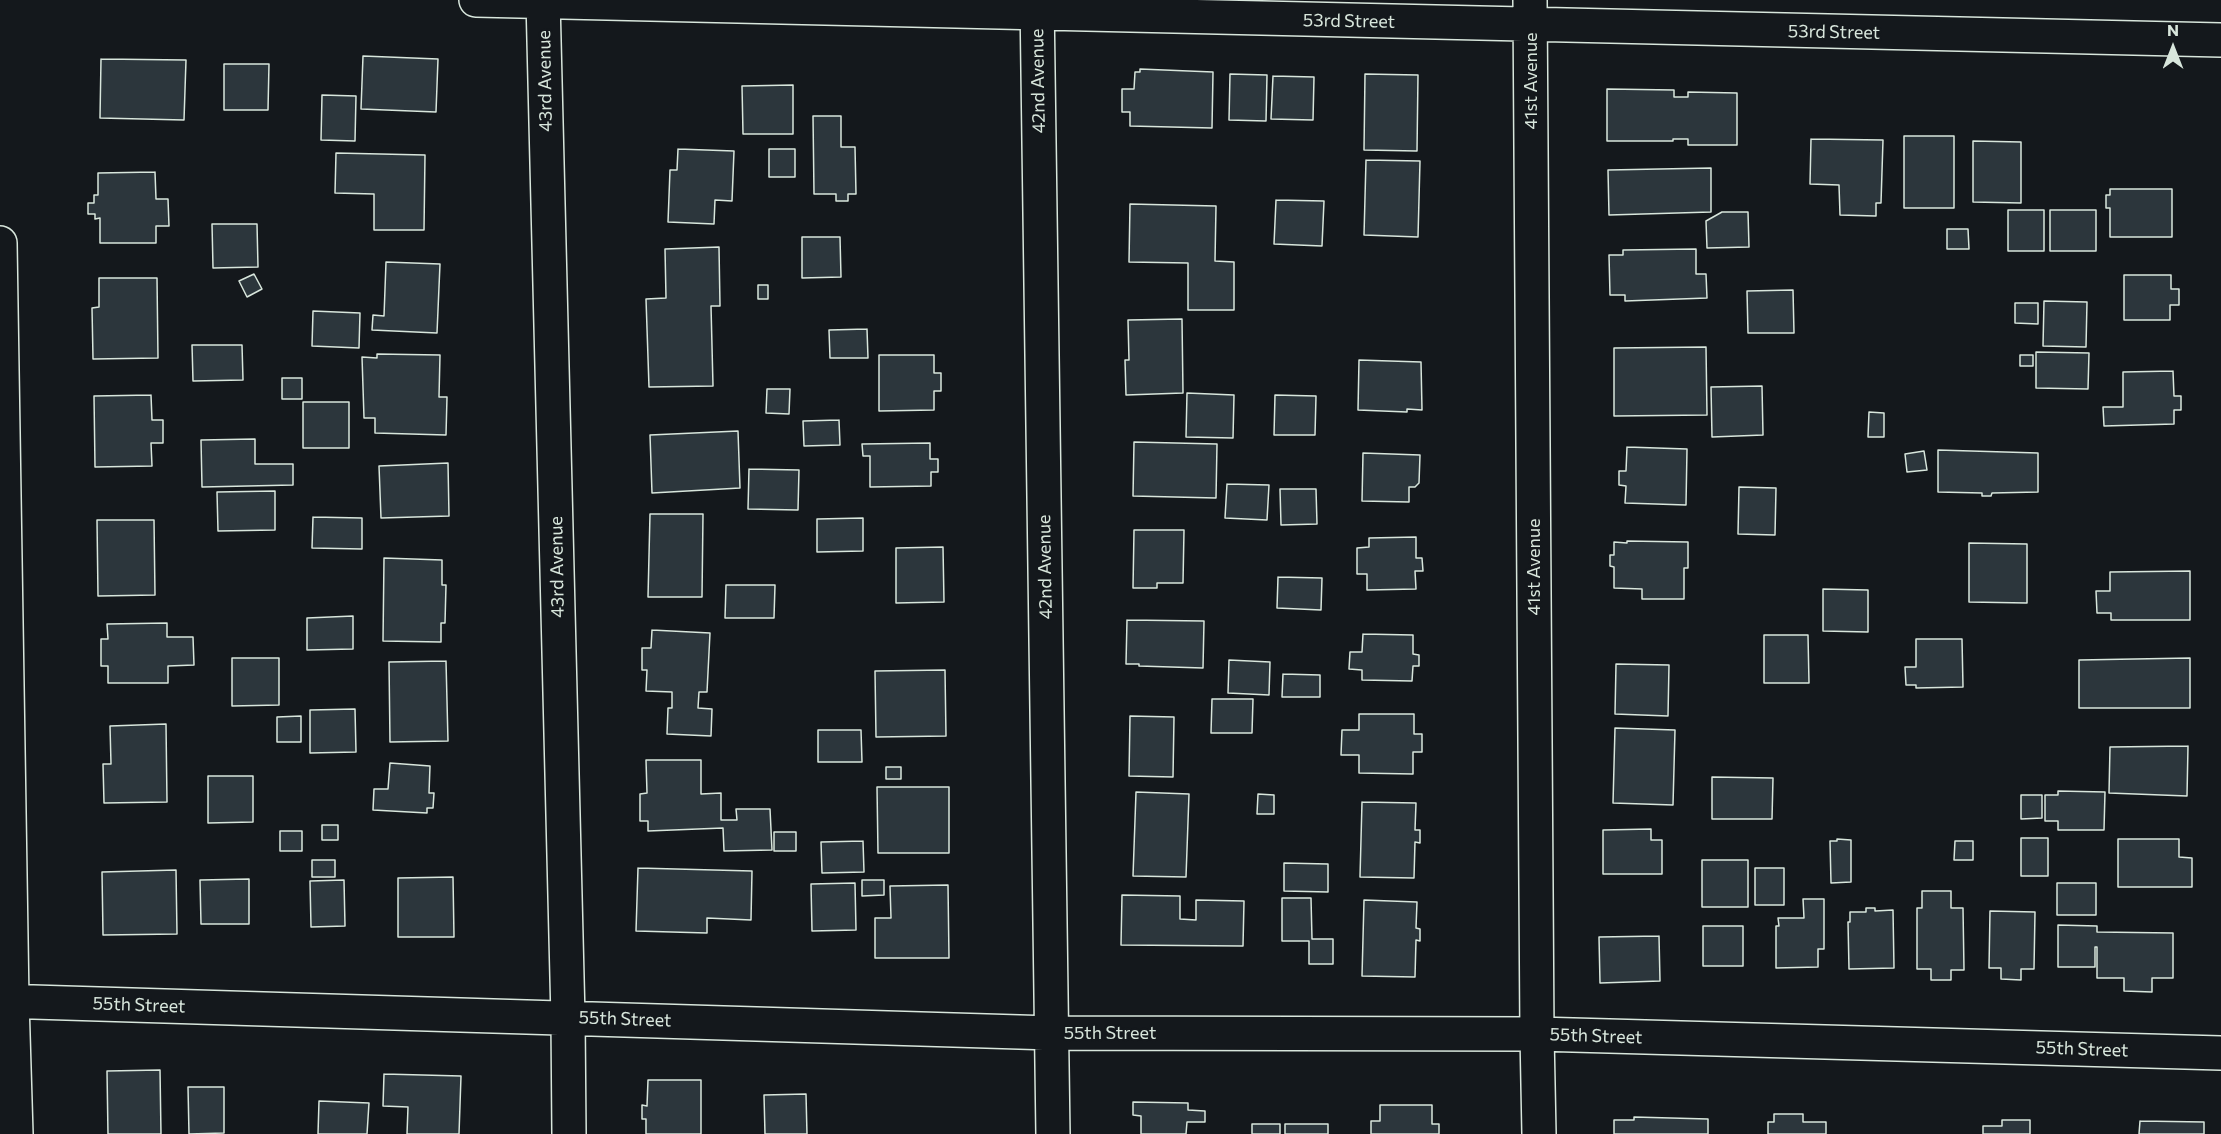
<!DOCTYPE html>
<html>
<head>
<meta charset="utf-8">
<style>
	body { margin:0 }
	#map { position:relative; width:2221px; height:1134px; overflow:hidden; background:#14181c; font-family:Commissioner,sans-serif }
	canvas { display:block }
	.north { position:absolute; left:2143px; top:18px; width:60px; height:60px; -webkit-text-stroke:4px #14181c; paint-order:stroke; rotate:0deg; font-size:16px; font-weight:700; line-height:24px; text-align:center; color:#d8e6dc }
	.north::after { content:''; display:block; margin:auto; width:21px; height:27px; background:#d8e6dc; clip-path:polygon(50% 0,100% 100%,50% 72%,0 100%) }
</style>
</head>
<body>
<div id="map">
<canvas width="2221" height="1134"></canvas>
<div class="north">N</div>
</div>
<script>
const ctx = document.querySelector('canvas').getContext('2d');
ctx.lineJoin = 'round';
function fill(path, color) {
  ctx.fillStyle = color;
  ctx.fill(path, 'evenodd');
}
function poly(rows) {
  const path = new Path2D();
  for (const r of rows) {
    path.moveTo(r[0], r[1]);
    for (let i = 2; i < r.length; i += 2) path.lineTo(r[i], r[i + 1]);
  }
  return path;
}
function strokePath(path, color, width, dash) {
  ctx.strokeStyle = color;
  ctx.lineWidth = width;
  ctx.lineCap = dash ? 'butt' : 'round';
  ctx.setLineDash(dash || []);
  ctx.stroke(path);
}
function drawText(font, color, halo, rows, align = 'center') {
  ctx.font = font + ' Commissioner,sans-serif';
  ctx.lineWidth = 4.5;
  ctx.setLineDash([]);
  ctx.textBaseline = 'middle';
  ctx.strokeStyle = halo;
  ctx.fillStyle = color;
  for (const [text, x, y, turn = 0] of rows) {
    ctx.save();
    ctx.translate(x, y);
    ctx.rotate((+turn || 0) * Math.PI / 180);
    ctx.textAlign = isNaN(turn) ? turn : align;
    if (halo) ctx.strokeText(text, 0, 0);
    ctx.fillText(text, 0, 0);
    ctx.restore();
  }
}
const building = poly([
	[363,56,438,59,436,112,361,109,363,56],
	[101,59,186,60,184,120,100,118,101,59],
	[224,64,269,64,268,110,224,110,224,64],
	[1140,69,1213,72,1212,128,1130,126,1130,112,1122,112,1122,89,1134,89,1135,72,1140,72,1140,69],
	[1230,74,1267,75,1266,121,1229,120,1230,74],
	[1365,74,1418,75,1417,151,1364,150,1365,74],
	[1273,76,1314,77,1313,120,1271,119,1273,76],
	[793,85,793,134,743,134,742,86,793,85],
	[1607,89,1674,90,1674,97,1688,97,1688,92,1737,93,1737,145,1688,145,1688,139,1673,139,1673,141,1607,141,1607,89],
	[322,95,356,96,355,141,321,140,322,95],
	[813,116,841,116,841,147,855,147,856,194,848,194,848,201,836,201,836,194,814,194,813,116],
	[1904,136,1954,136,1954,208,1904,208,1904,136],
	[1811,139,1883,140,1881,203,1876,203,1876,216,1840,215,1839,185,1810,184,1811,139],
	[1973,141,2021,142,2021,203,1973,202,1973,141],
	[678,149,734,151,732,201,715,200,714,224,668,222,670,170,677,170,678,149],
	[769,149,795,149,795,177,769,177,769,149],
	[336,153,425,155,424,230,374,230,374,194,335,193,336,153],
	[1366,160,1420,161,1418,237,1364,235,1366,160],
	[1711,168,1711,212,1609,215,1608,170,1711,168],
	[155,172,156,199,168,199,169,226,156,226,156,243,100,243,100,218,95,219,95,214,88,214,88,203,94,203,94,195,98,195,98,173,155,172],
	[2110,189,2172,189,2172,237,2110,237,2110,208,2106,208,2106,195,2110,195,2110,189],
	[1276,200,1324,201,1322,246,1274,244,1276,200],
	[1130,204,1216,206,1215,261,1234,262,1234,310,1188,310,1188,263,1129,262,1130,204],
	[2008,210,2044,210,2044,251,2008,251,2008,210],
	[2050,210,2096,210,2096,251,2050,251,2050,210],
	[1722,212,1748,212,1749,247,1707,248,1706,221,1722,212],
	[212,224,257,224,258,267,213,268,212,224],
	[1947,229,1968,229,1969,249,1947,249,1947,229],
	[802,237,840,237,841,277,802,278,802,237],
	[719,247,720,306,711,306,713,386,649,387,646,299,666,298,665,249,719,247],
	[1696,249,1696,274,1706,274,1707,298,1625,301,1625,295,1610,295,1609,255,1623,255,1623,250,1696,249],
	[386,262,440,264,437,333,372,330,373,315,384,316,386,262],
	[254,274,262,289,247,297,239,281,254,274],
	[2124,275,2171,275,2171,289,2179,289,2179,305,2170,305,2170,320,2124,320,2124,275],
	[99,278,157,278,158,358,93,359,92,308,99,307,99,278],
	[758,285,768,285,768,299,758,299,758,285],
	[1793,290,1794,333,1748,333,1747,291,1793,290],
	[2044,301,2087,302,2086,347,2043,346,2044,301],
	[2015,303,2038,303,2038,324,2015,323,2015,303],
	[313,311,360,313,359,348,312,346,313,311],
	[1182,319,1183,393,1126,395,1125,360,1129,360,1128,320,1182,319],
	[867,329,868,358,830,358,829,330,867,329],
	[192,345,242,345,243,380,193,381,192,345],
	[1706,347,1707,415,1614,416,1614,348,1706,347],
	[2036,352,2089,353,2088,389,2036,388,2036,352],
	[377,354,440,355,439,397,447,397,446,435,375,433,375,418,364,418,362,357,377,358,377,354],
	[879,355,934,355,934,373,941,373,941,391,934,391,934,410,879,411,879,355],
	[2020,355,2033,355,2033,366,2020,366,2020,355],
	[1359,360,1421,362,1422,410,1407,409,1407,412,1358,410,1359,360],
	[2173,371,2174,396,2181,396,2181,410,2174,410,2174,424,2104,426,2103,407,2123,407,2123,372,2173,371],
	[282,378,302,378,302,399,282,399,282,378],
	[1762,386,1763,435,1712,437,1711,387,1762,386],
	[767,389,790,389,789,414,766,413,767,389],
	[1187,393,1234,395,1233,438,1186,437,1187,393],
	[151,395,152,420,163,420,163,443,151,443,152,466,95,467,94,396,151,395],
	[1275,395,1316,396,1315,435,1274,435,1275,395],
	[303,402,349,402,349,448,303,448,303,402],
	[1869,412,1884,413,1884,437,1868,437,1869,412],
	[839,420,840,445,804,446,803,421,839,420],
	[738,431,740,488,652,493,650,435,738,431],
	[255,439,255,464,293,464,293,485,202,487,201,440,255,439],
	[1134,442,1217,444,1216,498,1133,496,1134,442],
	[930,443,930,459,938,459,938,472,931,472,931,486,870,487,870,456,863,456,862,444,930,443],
	[1627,447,1687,449,1686,505,1625,503,1626,486,1619,485,1619,471,1626,471,1627,447],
	[1938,450,2038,453,2038,492,1992,493,1991,496,1982,496,1982,493,1938,492,1938,450],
	[1924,451,1927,470,1907,472,1905,454,1924,451],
	[1363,453,1420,455,1419,483,1415,487,1409,487,1409,502,1362,501,1363,453],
	[448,463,449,516,381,518,379,466,448,463],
	[749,469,799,470,798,510,748,509,749,469],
	[1227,484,1269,485,1267,520,1225,518,1227,484],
	[1739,487,1776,488,1775,535,1738,534,1739,487],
	[1280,489,1316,489,1317,524,1281,525,1280,489],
	[275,491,275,530,218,531,217,492,275,491],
	[650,514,703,514,702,597,648,597,650,514],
	[313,517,362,518,362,549,312,548,313,517],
	[863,518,863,551,817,552,817,519,863,518],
	[97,520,154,520,155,595,98,596,97,520],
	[1134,530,1184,530,1183,583,1157,583,1157,588,1133,588,1134,530],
	[1416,537,1416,558,1422,558,1423,571,1415,571,1416,589,1367,590,1367,574,1357,574,1357,548,1369,547,1369,538,1416,537],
	[1627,541,1688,542,1688,568,1684,568,1684,599,1642,599,1642,589,1614,588,1614,567,1610,566,1610,555,1614,555,1614,542,1627,543,1627,541],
	[1969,543,2027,544,2027,603,1969,602,1969,543],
	[943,547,944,602,896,603,896,548,943,547],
	[384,558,442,560,442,585,446,585,445,623,441,623,441,642,383,641,384,558],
	[2190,571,2190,620,2111,620,2111,613,2097,613,2096,591,2110,591,2110,572,2190,571],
	[1278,577,1322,578,1321,610,1277,608,1278,577],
	[726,585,775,585,774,618,725,618,726,585],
	[1823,589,1868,590,1868,632,1823,631,1823,589],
	[353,616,353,649,307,650,307,618,353,616],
	[1127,620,1204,621,1203,668,1139,666,1139,664,1126,664,1127,620],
	[167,623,167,637,193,637,194,665,168,666,168,683,108,683,108,666,101,666,101,639,108,639,107,624,167,623],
	[652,630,710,633,707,692,699,692,698,708,712,709,711,736,667,734,668,708,672,708,672,692,646,691,647,670,642,670,642,648,651,648,652,630],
	[1363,634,1413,635,1413,654,1419,655,1419,666,1413,666,1412,681,1362,680,1362,670,1349,669,1350,652,1362,652,1363,634],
	[1764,635,1808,635,1809,683,1764,683,1764,635],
	[1916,639,1962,639,1963,687,1916,688,1916,685,1906,685,1905,667,1916,667,1916,639],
	[232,658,279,658,279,705,232,706,232,658],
	[2190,658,2190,708,2079,708,2079,660,2190,658],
	[1229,660,1270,662,1269,695,1228,693,1229,660],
	[446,661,448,741,390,742,389,662,446,661],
	[1616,664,1669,665,1668,716,1615,714,1616,664],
	[945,670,946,736,876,737,875,671,945,670],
	[1283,674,1320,675,1320,697,1282,697,1283,674],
	[1212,699,1253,699,1252,733,1211,733,1212,699],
	[355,709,356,752,310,753,310,710,355,709],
	[1359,714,1414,714,1414,734,1422,734,1422,752,1413,752,1413,774,1359,773,1359,755,1341,755,1342,730,1359,730,1359,714],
	[301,716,301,742,277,742,277,717,301,716],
	[1130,716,1174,717,1173,777,1129,776,1130,716],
	[166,724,167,802,104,803,103,764,111,764,110,726,166,724],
	[1615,728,1675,730,1673,805,1613,803,1615,728],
	[818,730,861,730,862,762,818,762,818,730],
	[2188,746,2187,796,2109,793,2110,747,2188,746],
	[646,760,701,760,701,794,721,793,721,820,737,820,736,809,770,809,772,850,724,851,723,828,648,831,648,821,640,821,640,794,647,793,646,760],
	[390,763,430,766,429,793,434,793,433,808,427,808,427,813,373,810,374,789,388,789,390,763],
	[886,767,901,767,901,779,886,779,886,767],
	[208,776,253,776,253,822,208,823,208,776],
	[1712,777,1773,778,1772,819,1712,819,1712,777],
	[877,787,949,787,949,853,878,853,877,787],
	[2058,791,2105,792,2104,830,2058,830,2058,821,2045,821,2045,795,2058,795,2058,791],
	[1136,792,1189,794,1186,877,1133,876,1136,792],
	[1258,794,1274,795,1274,814,1257,814,1258,794],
	[2021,795,2042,795,2042,818,2021,819,2021,795],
	[1362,802,1416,803,1415,830,1420,830,1420,843,1415,842,1414,878,1360,877,1362,802],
	[322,825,338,825,338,840,322,840,322,825],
	[1651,829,1651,840,1662,840,1662,874,1603,874,1603,830,1651,829],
	[280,831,302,831,302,851,280,851,280,831],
	[774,832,796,832,796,851,774,851,774,832],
	[2021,838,2048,838,2048,876,2021,876,2021,838],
	[1837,839,1851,840,1851,882,1831,883,1830,841,1837,841,1837,839],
	[2118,839,2179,839,2179,857,2192,858,2192,887,2118,887,2118,839],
	[863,841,864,872,822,873,821,842,863,841],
	[1955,841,1973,841,1973,860,1954,860,1955,841],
	[312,860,335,860,335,877,312,877,312,860],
	[1702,860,1748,860,1748,907,1702,907,1702,860],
	[1284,863,1328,864,1328,892,1284,891,1284,863],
	[638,868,752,871,751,920,707,918,707,933,636,931,638,868],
	[1755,868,1784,868,1784,905,1755,905,1755,868],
	[176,870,177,934,103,935,102,872,176,870],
	[453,877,454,937,398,937,398,878,453,877],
	[249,879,249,924,201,924,200,880,249,879],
	[344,880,345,926,311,927,310,881,344,880],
	[862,880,884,880,884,895,862,896,862,880],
	[855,883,856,930,812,931,811,884,855,883],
	[2057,883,2096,883,2096,915,2057,915,2057,883],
	[948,885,949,958,875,958,875,918,891,918,890,886,948,885],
	[1922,891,1951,891,1951,908,1963,908,1964,970,1951,970,1951,980,1931,980,1931,969,1917,969,1917,908,1922,908,1922,891],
	[1122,895,1180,896,1180,919,1196,920,1196,900,1244,901,1243,946,1121,945,1122,895],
	[1282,898,1311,898,1312,939,1333,939,1333,964,1309,964,1309,941,1282,941,1282,898],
	[1803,899,1824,899,1824,949,1818,949,1818,967,1776,968,1776,926,1779,926,1778,918,1804,918,1803,899],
	[1364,900,1417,902,1416,928,1420,929,1420,941,1416,940,1415,977,1362,976,1364,900],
	[1866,908,1875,908,1875,911,1893,910,1894,968,1849,969,1848,922,1850,922,1850,912,1866,912,1866,908],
	[1990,911,2035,912,2034,969,2021,969,2021,980,2001,979,2001,968,1989,968,1990,911],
	[2058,925,2097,926,2097,932,2173,933,2173,978,2152,978,2152,992,2124,991,2124,978,2097,978,2097,947,2095,947,2095,967,2058,967,2058,925],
	[1703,926,1743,926,1743,966,1703,966,1703,926],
	[1659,936,1660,981,1600,983,1599,937,1659,936],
	[160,1070,161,1134,108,1134,107,1071,160,1070],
	[384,1074,461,1076,459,1134,407,1134,408,1107,383,1106,384,1074],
	[648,1080,701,1080,701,1134,646,1134,646,1119,642,1119,642,1105,647,1106,648,1080],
	[188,1087,224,1087,224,1133,189,1134,188,1087],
	[806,1094,807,1134,765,1134,764,1095,806,1094],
	[319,1101,369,1103,367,1134,318,1134,319,1101],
	[1133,1102,1188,1103,1188,1110,1205,1111,1205,1122,1187,1122,1186,1134,1141,1134,1141,1116,1133,1115,1133,1102],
	[1380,1105,1432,1105,1432,1124,1439,1124,1439,1134,1371,1134,1371,1121,1380,1121,1380,1105],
	[1774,1114,1803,1114,1803,1122,1826,1122,1826,1134,1768,1134,1768,1122,1774,1122,1774,1114],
	[1634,1117,1708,1119,1708,1134,1614,1134,1614,1120,1634,1120,1634,1117],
	[2002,1120,2030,1120,2030,1134,1983,1134,1983,1126,2002,1126,2002,1120],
	[2140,1121,2204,1122,2204,1134,2139,1134,2140,1121],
	[1252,1124,1280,1124,1280,1134,1252,1134,1252,1124],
	[1285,1124,1328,1124,1328,1134,1285,1134,1285,1124]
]);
fill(building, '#2c363c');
strokePath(building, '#d8e6dc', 1.5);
const minor = poly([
	[476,0,2221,40],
	[543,0,568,1018,569,1134],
	[1037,0,1053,1134],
	[1530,0,1537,1034,1539,1134],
	[0,243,12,1001,16,1134],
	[0,1001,1052,1033,1537,1034,2221,1053]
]);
strokePath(minor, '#d8e6dc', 36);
strokePath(minor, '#14181c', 33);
drawText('18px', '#d8e6dc', '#14181c', [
	["53rd Street",1349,21,1],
	["53rd Street",1834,32,1],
	["43rd Avenue",545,81,-91],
	["42nd Avenue",1038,81,-91],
	["41st Avenue",1531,81,-90],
	["43rd Avenue",557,567,-91],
	["42nd Avenue",1045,567,-91],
	["41st Avenue",1534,567,-90],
	["55th Street",139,1005,2],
	["55th Street",625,1019,2],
	["55th Street",1110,1033],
	["55th Street",1596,1036,2],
	["55th Street",2082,1049,2]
]);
</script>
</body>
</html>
